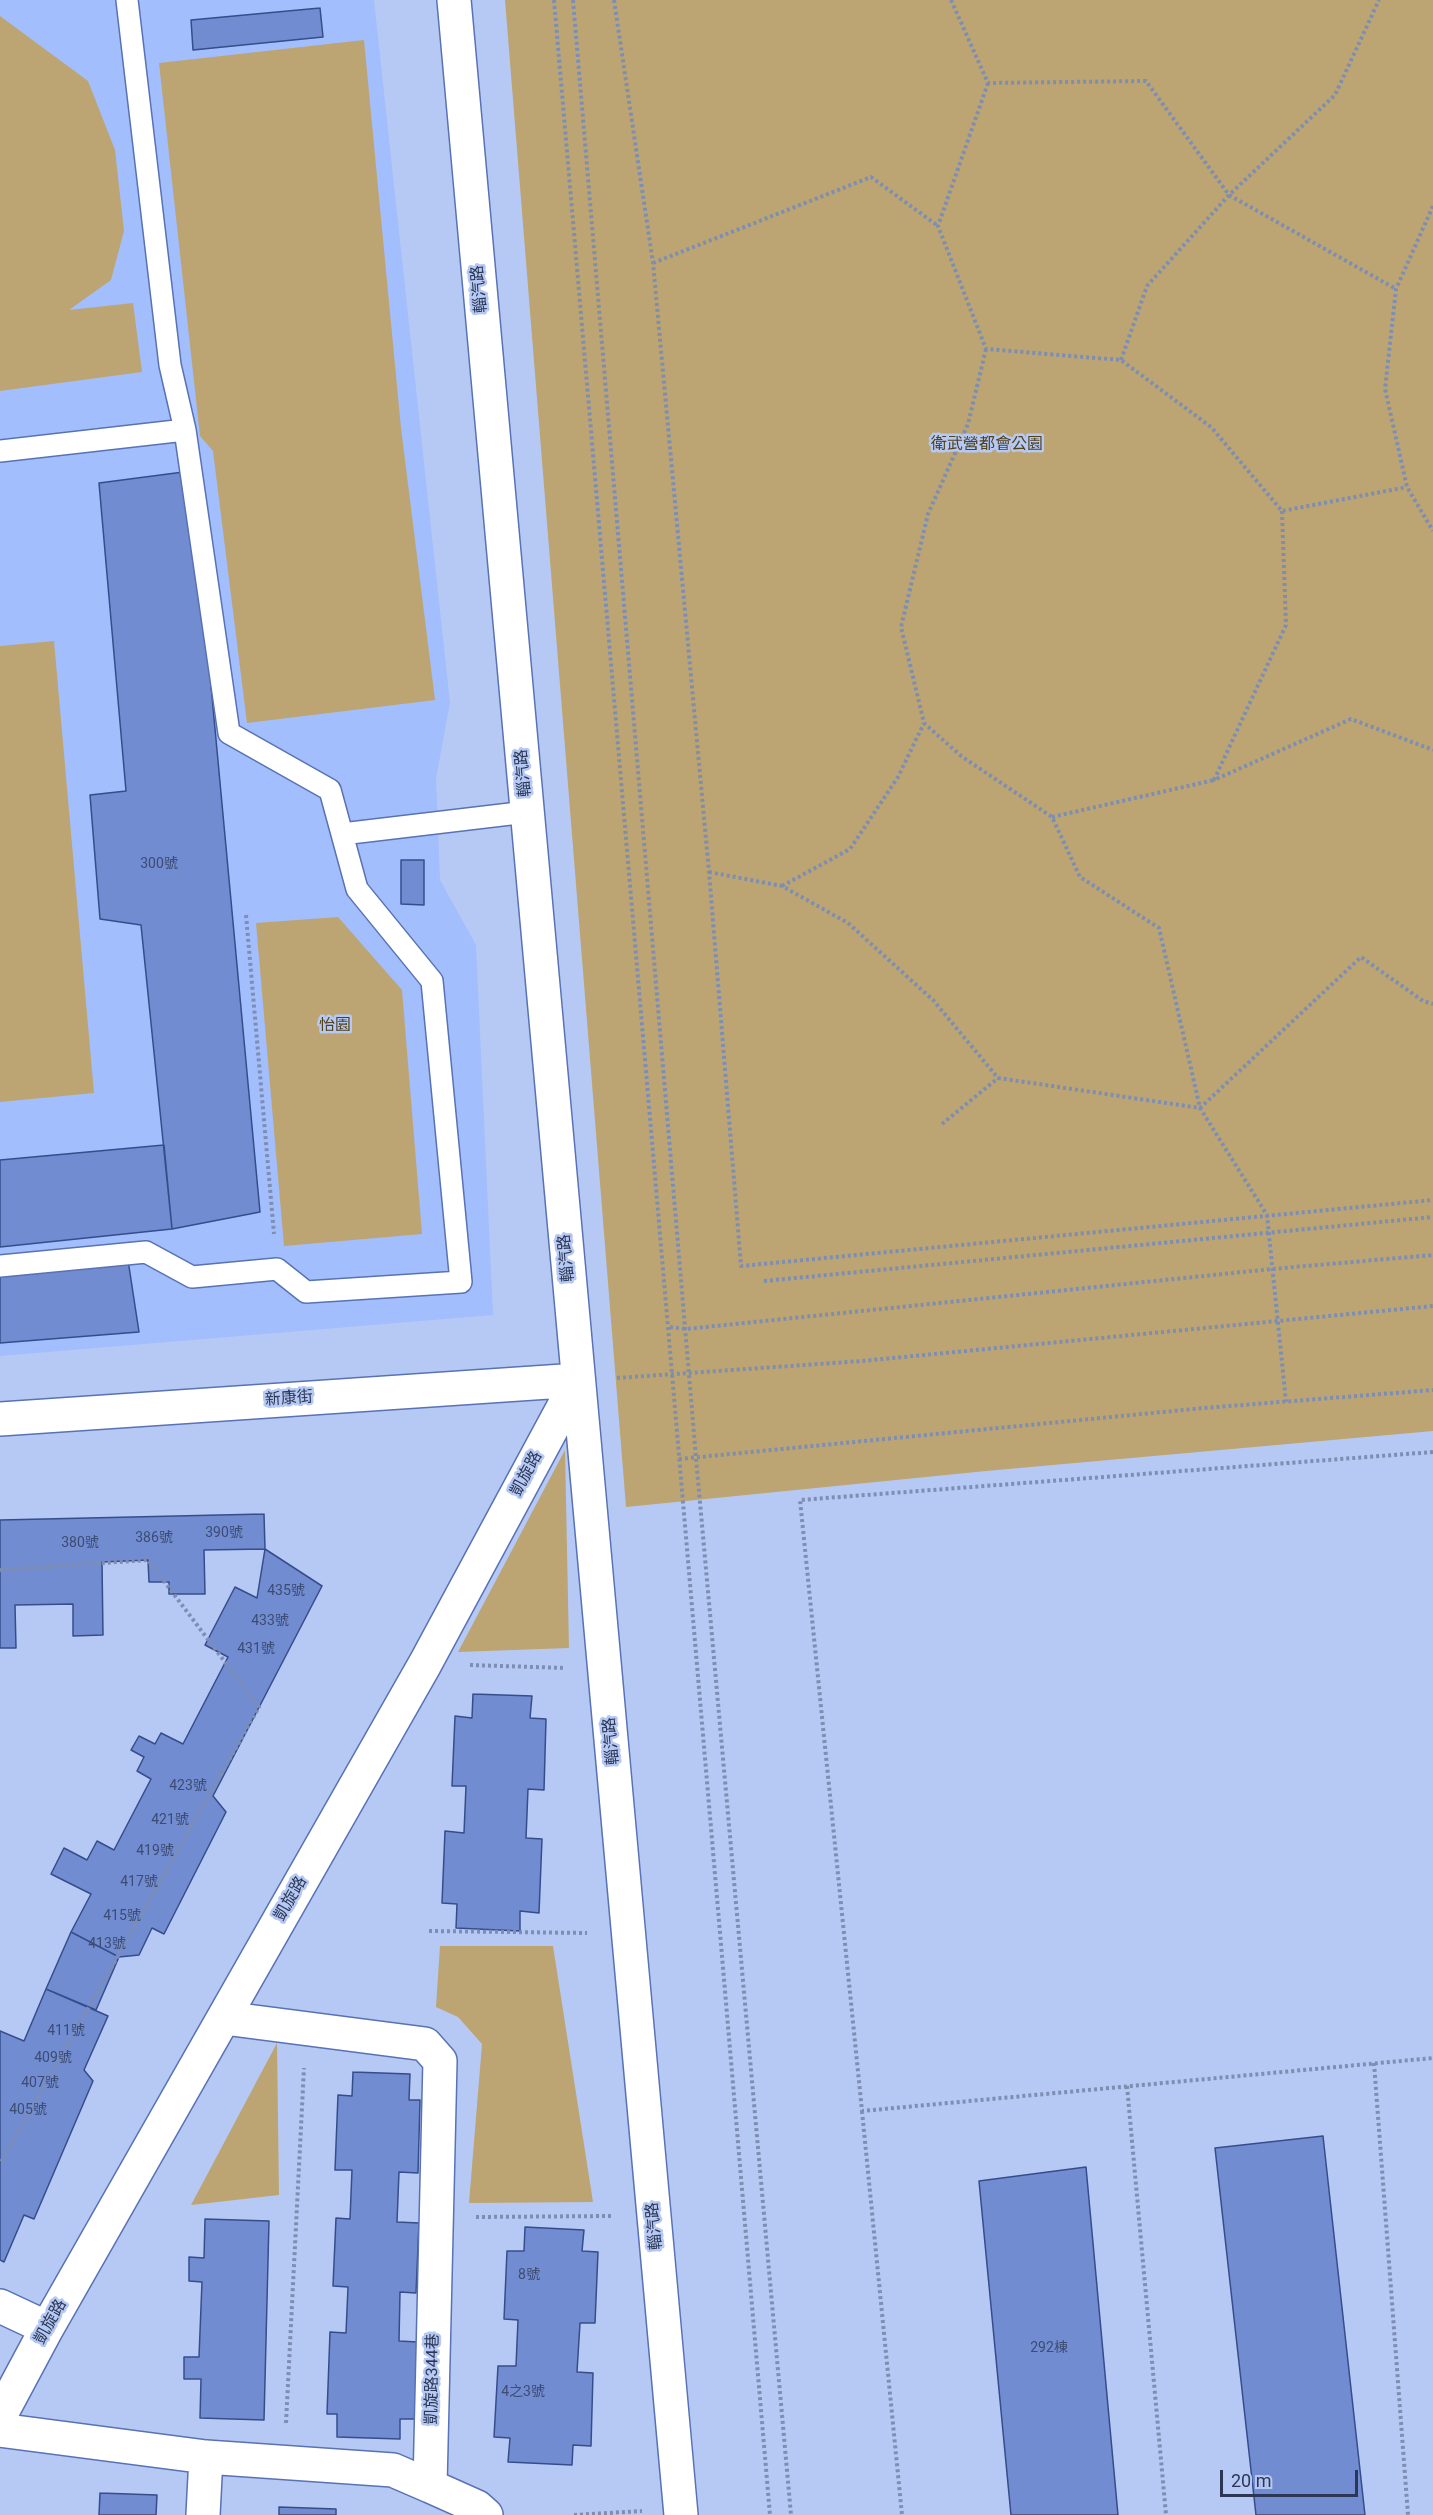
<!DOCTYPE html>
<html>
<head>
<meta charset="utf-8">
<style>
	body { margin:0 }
	#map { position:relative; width:1433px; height:2515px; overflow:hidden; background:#b6c9f4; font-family:Roboto,sans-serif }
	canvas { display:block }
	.scale { position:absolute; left:1220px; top:2470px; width:138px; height:27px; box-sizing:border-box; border:3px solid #2b3754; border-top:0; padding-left:8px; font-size:18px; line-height:21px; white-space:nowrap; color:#2b3754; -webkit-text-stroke:4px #b6c9f4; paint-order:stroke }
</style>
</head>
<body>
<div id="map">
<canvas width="1433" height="2515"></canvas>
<div class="scale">20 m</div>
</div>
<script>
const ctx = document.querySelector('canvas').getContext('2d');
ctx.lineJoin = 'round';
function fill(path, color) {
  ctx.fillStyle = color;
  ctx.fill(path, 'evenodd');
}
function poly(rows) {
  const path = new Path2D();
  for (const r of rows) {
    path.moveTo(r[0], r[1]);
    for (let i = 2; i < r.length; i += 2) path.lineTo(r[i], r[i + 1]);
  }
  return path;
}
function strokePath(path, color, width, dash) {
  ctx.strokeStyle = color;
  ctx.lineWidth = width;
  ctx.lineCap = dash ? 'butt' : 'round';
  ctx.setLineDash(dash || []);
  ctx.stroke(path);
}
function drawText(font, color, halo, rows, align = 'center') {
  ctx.font = font + ' Roboto,"Noto Sans TC",sans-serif';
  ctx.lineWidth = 5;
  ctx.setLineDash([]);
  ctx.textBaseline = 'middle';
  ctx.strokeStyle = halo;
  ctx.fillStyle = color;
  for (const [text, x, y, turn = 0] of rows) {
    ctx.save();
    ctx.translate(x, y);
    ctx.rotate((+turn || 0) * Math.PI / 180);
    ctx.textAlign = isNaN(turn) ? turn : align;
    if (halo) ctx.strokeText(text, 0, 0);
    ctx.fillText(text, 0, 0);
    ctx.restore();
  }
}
fill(poly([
	[0,0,374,0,450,703,436,778,440,880,476,945,493,1315,0,1356]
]), '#a3befc');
fill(poly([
	[505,0,1433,0,1433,1431,986,1471,626,1507],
	[0,16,88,81,115,150,124,231,111,280,69,310,133,303,142,372,0,391],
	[364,40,401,428,435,700,247,723,213,451,200,436,159,63],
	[54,641,94,1093,0,1102,0,646],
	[338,917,402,990,422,1234,284,1246,256,923],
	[565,1450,569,1648,458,1652],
	[440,1946,553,1946,593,2202,469,2203,482,2044,458,2017,436,2007],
	[277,2043,279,2195,191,2205]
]), '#bca573');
const building = poly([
	[320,8,323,37,193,50,191,20,320,8],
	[191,471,260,1212,172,1229,141,925,100,919,90,795,126,791,99,483,191,471],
	[401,860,424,860,424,905,401,904,401,860],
	[164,1145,172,1229,0,1247,0,1160,164,1145],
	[128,1260,139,1332,0,1343,0,1274,128,1260],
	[264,1514,265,1549,204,1550,205,1594,169,1594,169,1582,149,1582,148,1560,102,1562,103,1635,73,1636,73,1604,15,1605,16,1648,0,1648,0,1520,264,1514],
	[265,1549,322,1586,213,1796,226,1812,164,1934,152,1928,139,1955,119,1957,71,1932,91,1894,51,1874,64,1848,87,1860,97,1841,114,1850,151,1779,137,1771,144,1757,131,1750,139,1736,155,1744,161,1733,183,1744,228,1657,205,1645,235,1587,257,1598,265,1549],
	[473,1694,532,1696,530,1718,546,1719,544,1790,528,1789,526,1838,542,1839,539,1913,520,1911,520,1931,456,1928,457,1904,442,1903,445,1831,464,1833,466,1786,452,1786,455,1716,472,1718,473,1694],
	[71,1932,119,1957,96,2010,46,1989,71,1932],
	[46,1989,108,2016,84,2070,93,2081,34,2219,24,2215,4,2262,0,2260,0,2031,24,2041,46,1989],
	[353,2072,410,2074,409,2100,420,2100,418,2173,399,2172,397,2222,419,2223,416,2293,400,2292,399,2341,418,2342,416,2419,400,2419,400,2439,337,2437,337,2414,327,2414,330,2332,346,2333,348,2287,333,2286,336,2218,350,2219,352,2170,335,2170,338,2095,352,2096,353,2072],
	[1323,2136,1365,2515,1256,2515,1215,2148,1323,2136],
	[1086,2167,1118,2515,1011,2515,979,2181,1086,2167],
	[205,2219,269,2221,264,2420,200,2418,201,2379,184,2379,184,2357,199,2357,202,2282,189,2281,189,2257,204,2258,205,2219],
	[525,2227,584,2230,582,2251,598,2252,595,2323,580,2323,577,2372,593,2373,591,2446,573,2445,572,2465,508,2462,510,2438,494,2437,498,2366,516,2366,518,2320,504,2319,507,2251,524,2251,525,2227],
	[100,2493,157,2495,156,2515,99,2515,100,2493],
	[279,2507,336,2509,336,2515,279,2515,279,2507]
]);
fill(building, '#718cd0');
strokePath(building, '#364d8c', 1.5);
const service = poly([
	[0,451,185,430],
	[342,834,527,812],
	[0,1266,146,1252,192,1277,277,1269,306,1292,461,1282,432,981,357,889,330,790,229,733,185,430,170,365,127,0]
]);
const minor = poly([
	[454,0,681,2515],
	[0,1419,578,1380],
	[0,2306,47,2328],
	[0,2416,47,2328,425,1664,578,1380],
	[0,2430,206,2457,393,2470,430,2486,440,2061,425,2044,224,2018],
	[430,2486,477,2507,486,2515],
	[203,2515,206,2457]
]);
strokePath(service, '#5872b4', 24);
strokePath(minor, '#5872b4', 36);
strokePath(poly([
	[554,0,770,2515],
	[573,0,696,1458,791,2515],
	[614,0,653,263,709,872,741,1266,1433,1200],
	[951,0,988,83,1146,81,1229,195,1396,289],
	[988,83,938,226,986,349,1121,360,1211,427,1282,511,1407,487],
	[1433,206,1396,289,1385,389,1407,487,1433,531],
	[653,263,871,177,938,226],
	[986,349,968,424,928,514,901,627,924,723,961,756,1052,817,1080,877,1159,928,1200,1108,1361,957,1423,1001,1433,1004],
	[1121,360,1147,286,1229,195,1335,95,1379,0],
	[1282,511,1286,625,1214,780,1351,719,1433,750],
	[1052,817,1214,780],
	[709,872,782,886,848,923,933,1000,998,1078,1200,1108,1267,1215,1286,1402],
	[782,886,850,849,898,777,924,723],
	[246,915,274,1234],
	[942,1124,998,1078],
	[764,1281,1433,1217],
	[670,1327,686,1329,1272,1269,1433,1255],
	[617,1378,862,1361,1433,1306],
	[1433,1452,800,1500,862,2111,1433,2058],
	[679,1459,1204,1408,1433,1390],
	[0,1570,148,1560,259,1707,0,2164],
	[470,1665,565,1668],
	[429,1931,587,1933],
	[1374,2063,1408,2515],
	[1127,2086,1166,2515],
	[862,2111,902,2515],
	[476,2217,613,2216],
	[286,2423,304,2068],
	[574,2515,642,2511]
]), '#7e8eb3', 4, [3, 3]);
strokePath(service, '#fff', 21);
strokePath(minor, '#fff', 33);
drawText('14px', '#3c4c73', null, [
	["300號",159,864],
	["390號",224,1533],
	["386號",154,1538],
	["380號",80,1543],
	["435號",286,1591],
	["433號",270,1621],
	["431號",256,1649],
	["423號",188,1786],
	["421號",170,1820],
	["419號",155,1851],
	["417號",139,1882],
	["415號",122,1916],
	["413號",107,1944],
	["411號",66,2031],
	["409號",53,2058],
	["407號",40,2083],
	["405號",28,2110],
	["8號",529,2275],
	["292棟",1049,2348],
	["4之3號",523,2392]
]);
drawText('16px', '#2b3754', '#b6c9f4', [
	["輜汽路",480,289,-95],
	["輜汽路",524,773,-95],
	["輜汽路",567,1258,-95],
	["新康街",289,1399,-4],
	["凱旋路",527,1474,-62],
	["輜汽路",612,1741,-95],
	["凱旋路",291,1899,-60],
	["輜汽路",655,2226,-95],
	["凱旋路",51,2322,-61],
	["凱旋路344巷",433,2379,-89]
]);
drawText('16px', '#51411b', '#b6c9f4', [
	["衛武營都會公園",987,445],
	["怡園",335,1026]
]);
</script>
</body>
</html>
